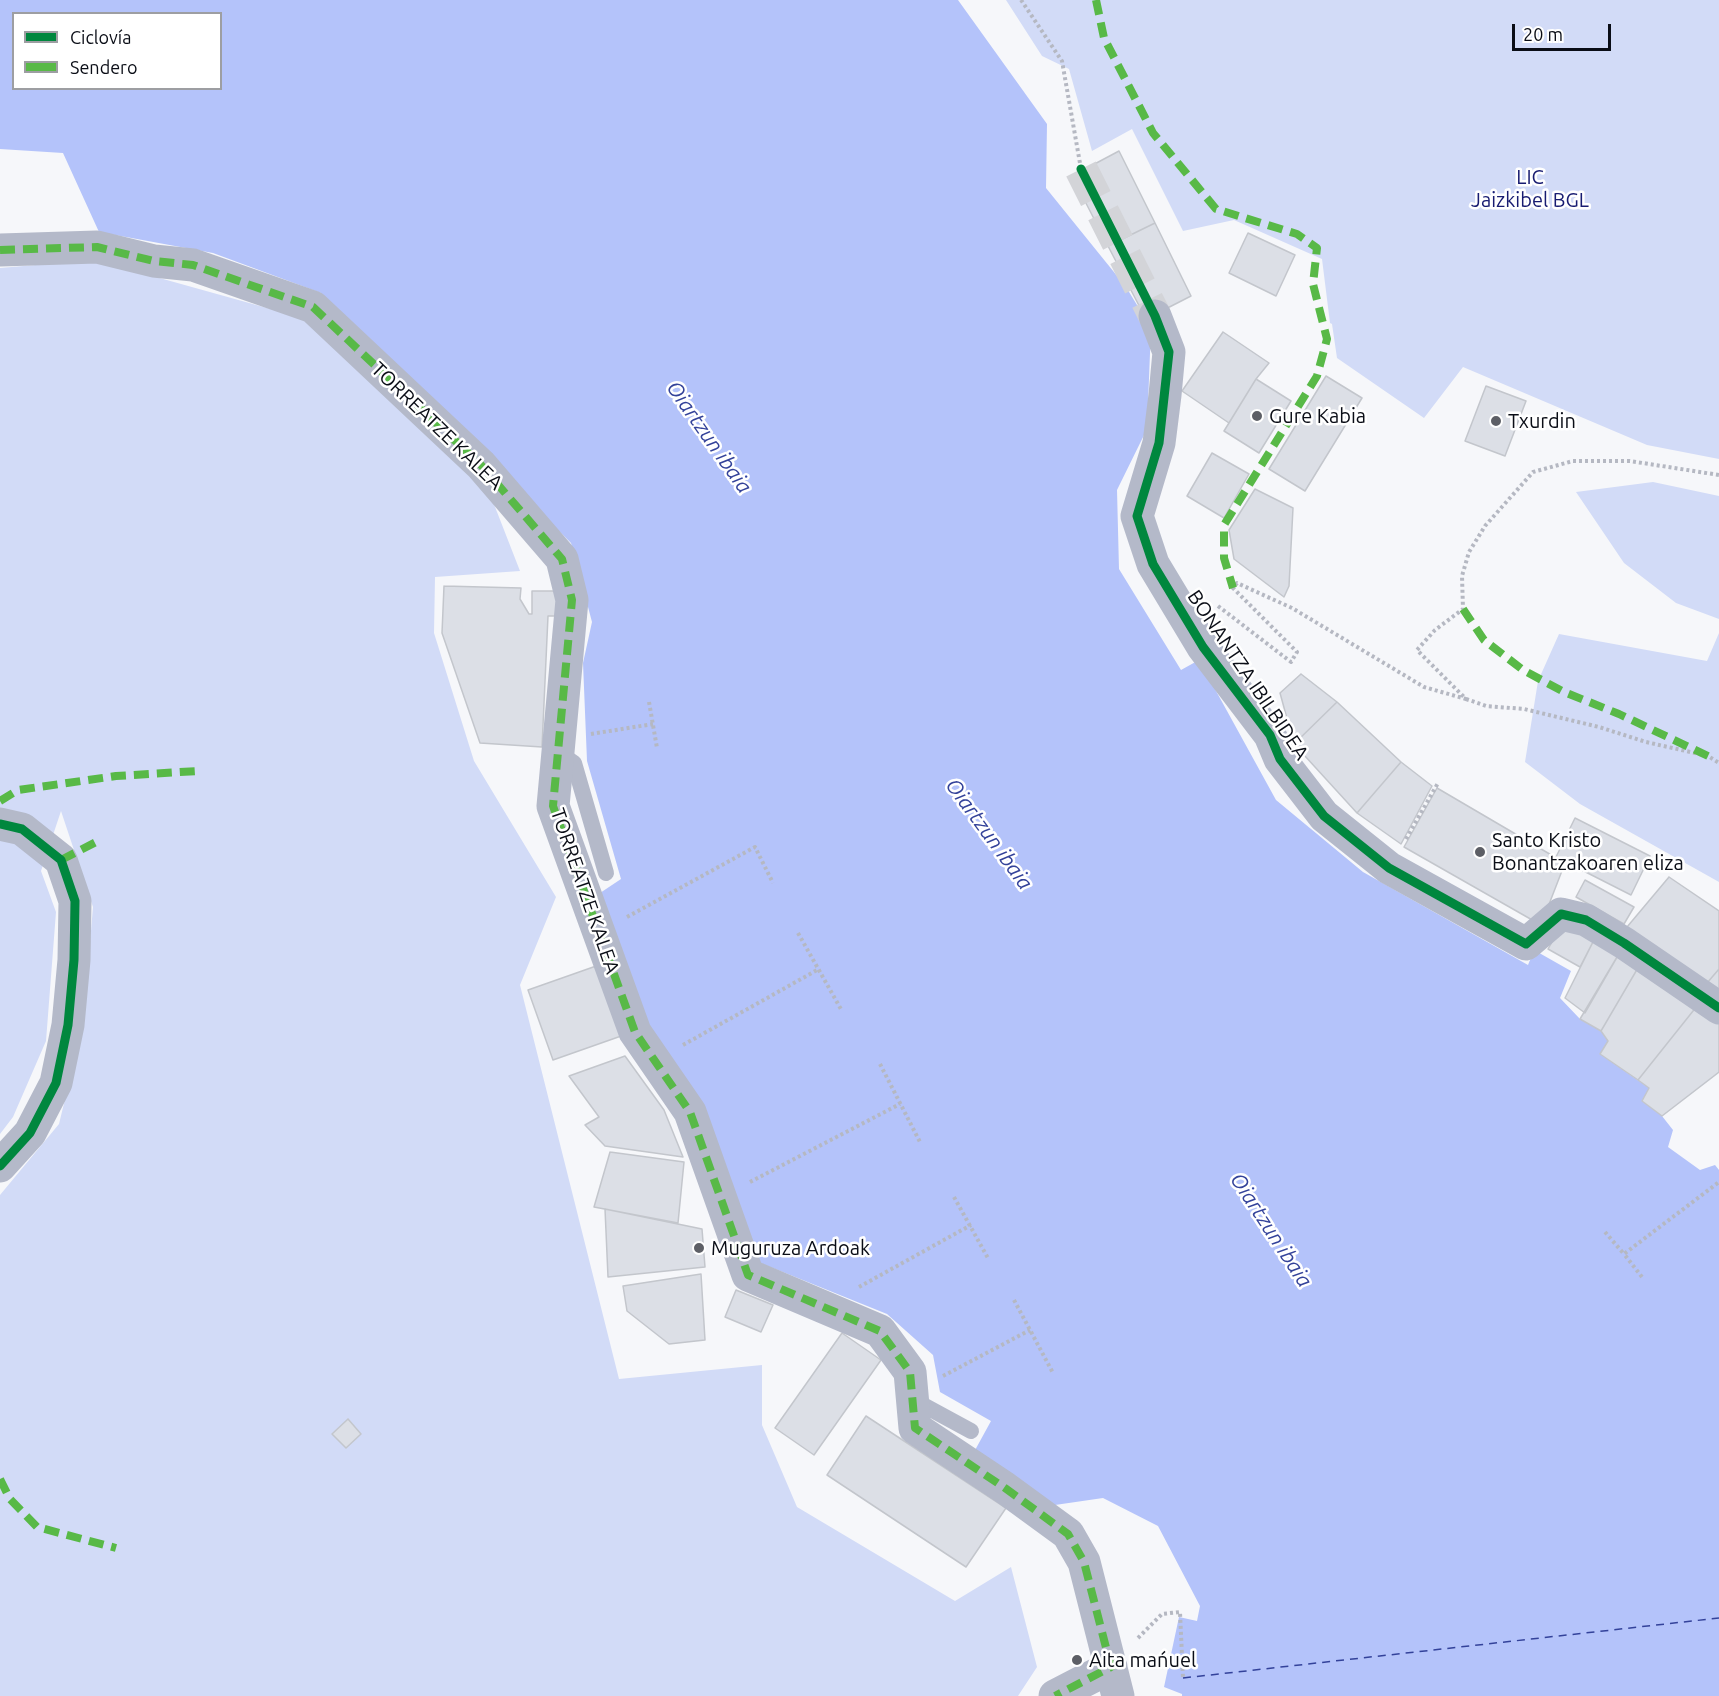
<!DOCTYPE html>
<html>
<head>
<meta charset="utf-8">
<style>
	body { margin:0 }
	#map { position:relative; width:1719px; height:1696px; overflow:hidden; background:#f6f7fa; font-family:Ubuntu,sans-serif }
	canvas { display:block }
	.legend { position:absolute; left:12px; top:12px; width:210px; height:78px; box-sizing:border-box; background:#fff; border:2px solid #9d9ea2; margin:0; padding:8px 10px; list-style:none; font-size:18px; color:#0a0d16 }
	.legend li { display:flex; align-items:center; gap:12px; height:30px }
	.legend b { width:30px; border:2px solid #9d9ea2 }
	.scale { position:absolute; left:1512px; top:24px; width:99px; height:27px; box-sizing:border-box; border:3px solid #0a0d16; border-top:0; padding-left:8px; font-size:18px; line-height:21px; white-space:nowrap; color:#0a0d16; -webkit-text-stroke:4px #fff; paint-order:stroke }
</style>
</head>
<body>
<div id="map">
<canvas width="1719" height="1696"></canvas>
<ul class="legend">
<li><b style="height:8px;background:#00873e"></b>Ciclovía</li>
<li><b style="height:8px;background:#58b947"></b>Sendero</li>
</ul>
<div class="scale">20 m</div>
</div>
<script>
const ctx = document.querySelector('canvas').getContext('2d');
ctx.lineJoin = 'round';
function fill(path, color) {
  ctx.fillStyle = color;
  ctx.fill(path, 'evenodd');
}
function poly(rows) {
  const path = new Path2D();
  for (const r of rows) {
    path.moveTo(r[0], r[1]);
    for (let i = 2; i < r.length; i += 2) path.lineTo(r[i], r[i + 1]);
  }
  return path;
}
function strokePath(path, color, width, dash) {
  ctx.strokeStyle = color;
  ctx.lineWidth = width;
  ctx.lineCap = dash ? 'butt' : 'round';
  ctx.setLineDash(dash || []);
  ctx.stroke(path);
}
function drawText(font, color, halo, rows, align = 'center') {
  ctx.font = font + ' Ubuntu,sans-serif';
  ctx.lineWidth = 5;
  ctx.setLineDash([]);
  ctx.textBaseline = 'middle';
  ctx.strokeStyle = halo;
  ctx.fillStyle = color;
  for (const [text, x, y, turn = 0] of rows) {
    ctx.save();
    ctx.translate(x, y);
    ctx.rotate((+turn || 0) * Math.PI / 180);
    ctx.textAlign = isNaN(turn) ? turn : align;
    if (halo) ctx.strokeText(text, 0, 0);
    ctx.fillText(text, 0, 0);
    ctx.restore();
  }
}
fill(poly([
	[1006,0,1719,0,1719,459,1647,445,1463,367,1424,418,1337,358,1332,324,1330,323,1322,259,1234,220,1183,231,1132,129,1092,151,1069,69,1042,56],
	[95,260,303,318,490,494,520,571,435,577,434,633,474,761,556,897,520,985,619,1379,762,1365,762,1425,797,1507,955,1601,1011,1567,1037,1667,1018,1696,0,1696,0,1195,59,1124,83,1025,93,907,61,811,41,871,56,912,46,1041,13,1117,0,1134,0,268],
	[1653,482,1719,496,1719,619,1676,603,1624,563,1576,492],
	[1719,633,1719,882,1580,804,1525,762,1538,681,1559,634,1707,661]
]), '#d2dbf7');
fill(poly([
	[0,0,958,0,1047,124,1046,188,1126,287,1151,328,1147,429,1117,490,1119,569,1181,670,1199,660,1276,800,1363,872,1528,965,1534,950,1571,971,1560,998,1580,1019,1601,1031,1608,1041,1600,1054,1649,1088,1642,1101,1662,1116,1673,1130,1668,1147,1700,1170,1715,1165,1719,1170,1719,1696,1182,1696,1182,1694,1164,1687,1179,1617,1197,1621,1200,1606,1158,1526,1103,1498,1055,1505,974,1452,991,1421,940,1392,933,1355,887,1314,758,1262,645,1023,600,893,621,879,587,761,583,663,592,622,571,543,321,293,213,253,99,232,63,153,0,149],
	[14,14,220,14,220,88,14,88]
]), '#b4c3fa');
strokePath(poly([
	[1183,1678,1719,1618]
]), '#33429a', 1.5, [8, 6]);
const building = poly([
	[1119,151,1155,223,1108,246,1072,176,1119,151],
	[1155,223,1191,296,1146,319,1108,246,1155,223],
	[1248,233,1295,255,1276,296,1229,273,1248,233],
	[1223,332,1269,363,1256,379,1229,423,1182,391,1223,332],
	[1326,376,1362,398,1305,491,1269,469,1326,376],
	[1256,379,1291,401,1259,453,1224,431,1256,379],
	[1486,386,1526,401,1505,456,1465,441,1486,386],
	[1212,453,1249,474,1224,518,1187,496,1212,453],
	[1255,489,1293,508,1289,586,1284,597,1234,559,1229,530,1255,489],
	[444,586,521,588,520,599,529,614,532,614,532,591,558,591,557,616,548,616,542,747,480,743,442,633,444,586],
	[1301,674,1337,702,1294,744,1280,693,1301,674],
	[1337,702,1401,762,1357,813,1294,744,1337,702],
	[1401,762,1432,786,1401,844,1357,813,1401,762],
	[1437,788,1565,863,1541,925,1404,847,1437,788],
	[1575,818,1650,856,1631,895,1556,857,1575,818],
	[1669,877,1719,911,1719,969,1707,983,1627,927,1669,877],
	[1585,880,1634,907,1624,924,1576,897,1585,880],
	[1564,921,1597,934,1580,967,1548,949,1564,921],
	[1597,934,1623,947,1585,1013,1565,998,1597,934],
	[1623,947,1642,961,1601,1031,1580,1019,1623,947],
	[1642,961,1701,1001,1638,1080,1600,1054,1608,1041,1601,1031,1642,961],
	[599,965,624,1035,553,1060,528,990,599,965],
	[1719,969,1719,995,1707,983,1719,969],
	[1701,1001,1719,1013,1719,1072,1662,1116,1642,1101,1649,1088,1638,1080,1701,1001],
	[625,1056,664,1110,683,1157,605,1146,585,1125,599,1117,569,1076,625,1056],
	[610,1152,684,1162,678,1223,594,1207,610,1152],
	[605,1209,702,1229,705,1267,608,1277,605,1209],
	[701,1274,705,1340,669,1344,627,1311,623,1286,701,1274],
	[736,1290,773,1305,761,1332,725,1317,736,1290],
	[842,1333,881,1360,814,1455,775,1428,842,1333],
	[866,1416,1006,1508,966,1567,827,1475,866,1416],
	[348,1419,361,1434,346,1448,332,1434,348,1419]
]);
fill(building, '#dcdfe6');
strokePath(building, '#c3c6cc', 1.5);
strokePath(poly([
	[1081,169,1155,316]
]), '#d3d4d8', 33, [33, 16]);
strokePath(poly([
	[1021,0,1062,61,1081,169],
	[1218,606,1291,662,1297,652,1233,588,1237,583,1292,608,1424,687,1466,699,1417,650,1435,630,1463,609,1462,576,1469,552,1485,526,1533,472,1573,461,1630,461,1719,475],
	[1466,699,1486,706,1524,709,1599,727,1646,742,1708,756,1719,763],
	[649,702,657,748],
	[591,734,653,724],
	[1406,839,1438,783],
	[627,917,755,847,773,883],
	[798,933,842,1011],
	[683,1045,819,969],
	[880,1064,921,1144],
	[750,1182,900,1104],
	[954,1197,989,1260],
	[1605,1232,1624,1254],
	[1642,1277,1624,1254,1719,1182],
	[859,1287,971,1225],
	[1014,1300,1053,1373],
	[943,1376,1030,1330],
	[1138,1638,1162,1614,1180,1612,1183,1678]
]), '#b5b8c2', 4, [3, 3]);
strokePath(poly([
	[558,752,574,763,606,873],
	[912,1399,971,1431]
]), '#b4b9c9', 16);
strokePath(poly([
	[0,250,97,247,154,261,193,265,313,307,481,465,562,559,572,600,553,806,635,1032,690,1112,748,1275,880,1331,910,1372,915,1428,1005,1488,1068,1534,1084,1562,1118,1696],
	[1155,316,1169,352,1165,395,1159,443,1137,516,1153,564,1203,647,1270,735,1280,759,1324,816,1389,868,1526,944,1561,914,1586,920,1624,943,1719,1008],
	[0,824,22,829,61,860,75,901,74,960,68,1025,56,1083,30,1133,0,1166],
	[1055,1696,1111,1667]
]), '#b4b9c9', 33);
strokePath(poly([
	[1096,0,1104,38,1153,133,1216,209,1297,234,1317,248,1313,284,1327,339,1317,376,1224,525,1224,558,1233,588],
	[0,250,97,247,154,261,193,265,313,307,481,465,562,559,572,600,553,806,635,1032,690,1112,748,1275,880,1331,910,1372,915,1428,1005,1488,1068,1534,1084,1562,1111,1667,1055,1696],
	[1463,609,1484,640,1523,670,1564,692,1619,714,1708,756],
	[0,801,18,790,116,776,197,771],
	[61,860,98,841],
	[0,1479,10,1499,37,1527,116,1548]
]), '#58b947', 8, [15, 8]);
strokePath(poly([
	[1081,169,1155,316,1169,352,1159,443,1137,516,1153,564,1203,647,1270,735,1280,759,1324,816,1389,868,1526,944,1561,914,1586,920,1624,943,1719,1008],
	[0,824,22,829,61,860,75,901,74,960,68,1025,56,1083,30,1133,0,1166]
]), '#00873e', 9);
for (const [x, y, r, color] of [
	[1257,416,6,"#5d5f66"],
	[1496,421,6,"#5d5f66"],
	[1480,852,6,"#5d5f66"],
	[699,1248,6,"#5d5f66"],
	[1077,1660,6,"#5d5f66"]
]) {
  const dot = new Path2D();
  dot.arc(x, y, r, 0, 2 * Math.PI);
  ctx.fillStyle = color;
  ctx.fill(dot);
  strokePath(dot, '#fff', 2);
}
drawText('20px', '#171b71', '#fff', [
	["LIC",1530,177],
	["Jaizkibel BGL",1530,200]
]);
drawText('20px', '#0a0d16', '#fff', [
	["Gure Kabia",1269,416],
	["Txurdin",1508,421],
	["Santo Kristo",1492,840],
	["Bonantzakoaren eliza",1492,863],
	["Muguruza Ardoak",711,1248],
	["Aita mańuel",1089,1660]
], 'left');
drawText('20px', '#0a0d16', '#fff', [
	["TORREATZE KALEA",437,426,44],
	["BONANTZA IBILBIDEA",1248,675,56],
	["TORREATZE KALEA",585,891,71]
]);
drawText('italic 21px', '#33429a', '#fff', [
	["Oiartzun ibaia",709,437,55],
	["Oiartzun ibaia",989,834,54],
	["Oiartzun ibaia",1271,1230,57]
]);
</script>
</body>
</html>
